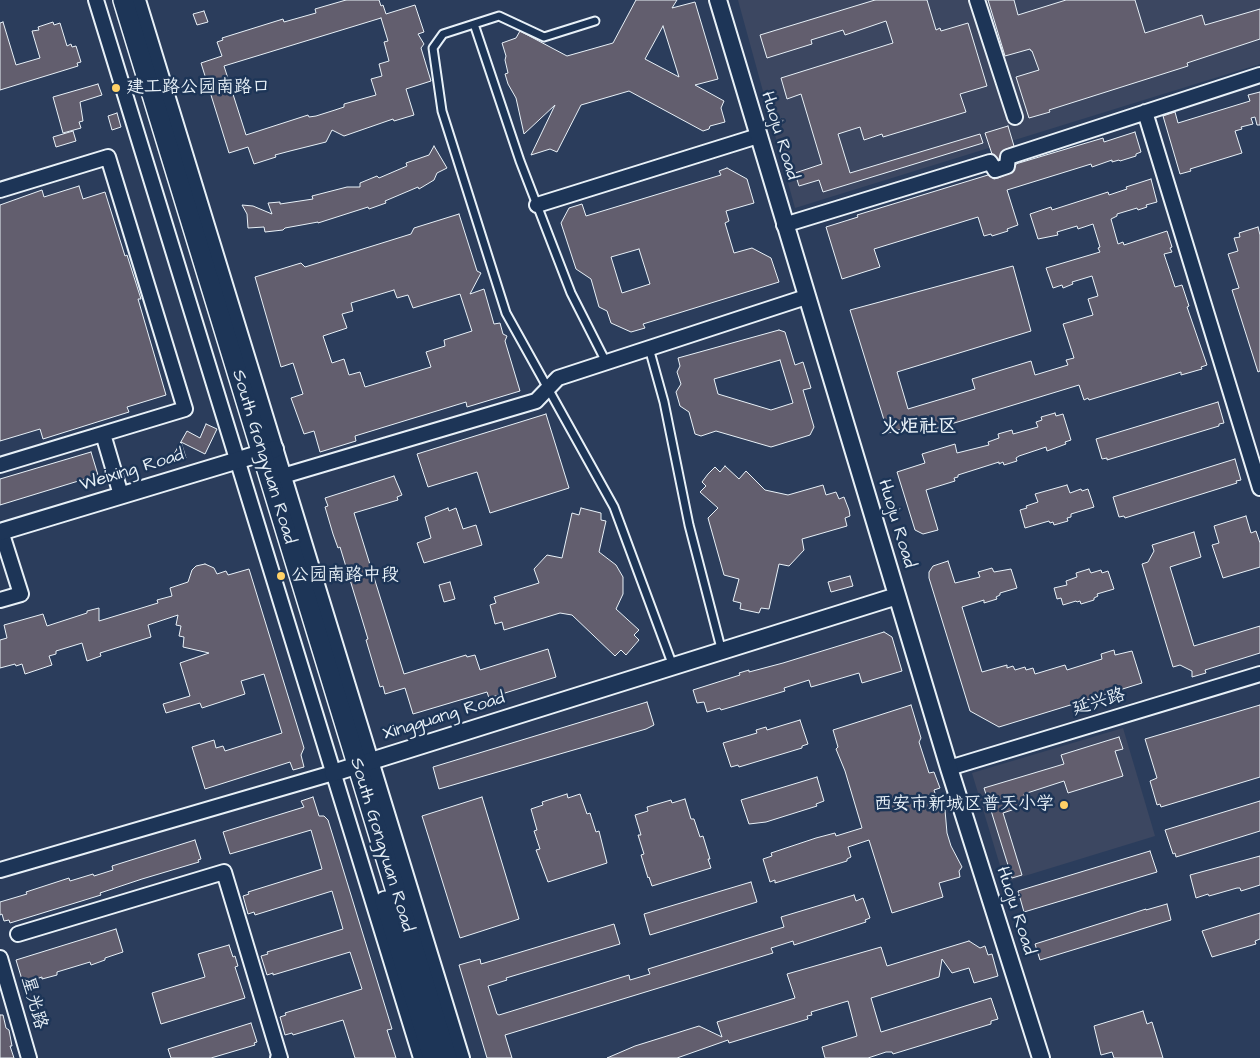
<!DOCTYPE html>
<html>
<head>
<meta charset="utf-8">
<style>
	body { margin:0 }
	canvas { display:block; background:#2b3d5c }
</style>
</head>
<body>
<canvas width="1260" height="1058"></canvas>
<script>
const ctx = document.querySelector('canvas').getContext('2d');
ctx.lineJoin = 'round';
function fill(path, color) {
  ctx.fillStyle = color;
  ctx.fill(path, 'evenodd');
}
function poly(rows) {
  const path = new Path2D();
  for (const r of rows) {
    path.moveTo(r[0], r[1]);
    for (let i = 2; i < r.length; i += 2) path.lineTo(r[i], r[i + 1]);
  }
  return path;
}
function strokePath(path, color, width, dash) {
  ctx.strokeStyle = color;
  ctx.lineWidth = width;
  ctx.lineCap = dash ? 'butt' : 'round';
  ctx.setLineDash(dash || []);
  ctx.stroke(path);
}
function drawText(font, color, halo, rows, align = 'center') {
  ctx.font = font + ' "Architects Daughter","LXGW WenKai TC",sans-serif';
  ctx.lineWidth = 5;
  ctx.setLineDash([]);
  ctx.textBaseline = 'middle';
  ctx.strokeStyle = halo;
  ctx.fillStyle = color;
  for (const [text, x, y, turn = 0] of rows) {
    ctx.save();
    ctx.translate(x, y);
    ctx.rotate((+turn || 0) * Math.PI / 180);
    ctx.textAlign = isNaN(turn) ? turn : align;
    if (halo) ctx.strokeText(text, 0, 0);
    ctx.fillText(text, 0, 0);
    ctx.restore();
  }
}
fill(poly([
	[738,0,1260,0,1260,64,795,208],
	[1123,728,1155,836,1005,882,972,773]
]), '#3c4761');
const building = poly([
	[346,0,379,0,381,6,383,5,386,14,415,5,424,32,418,34,424,44,421,48,431,81,406,89,414,115,394,121,393,119,344,136,332,130,326,142,290,151,275,155,276,157,254,164,248,147,229,153,201,63,222,56,217,42,223,40,222,38,283,19,284,22,316,13,315,9,346,0],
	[381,18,388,41,384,42,389,61,379,64,382,76,371,79,376,95,344,104,344,107,335,110,316,116,309,117,308,115,246,135,224,66,381,18],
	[636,0,677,0,672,8,695,2,718,79,695,85,724,101,721,108,725,122,710,126,709,129,703,131,629,91,581,105,557,152,550,149,531,155,555,105,524,134,516,98,508,84,505,74,508,73,505,60,506,56,502,43,516,38,520,31,567,56,613,43,636,0],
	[663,26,679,77,645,59,663,26],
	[875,0,927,0,936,30,940,28,941,31,968,23,987,86,960,94,966,112,883,137,882,134,864,140,860,127,838,134,850,173,980,134,983,143,823,192,819,180,799,186,795,173,822,164,801,94,787,99,781,78,893,43,886,21,845,35,843,30,811,40,812,44,767,58,760,35,875,0],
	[988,0,1014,0,1018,15,1066,0,1135,0,1145,33,1202,15,1205,25,1260,9,1260,39,1187,63,1188,66,1049,110,1050,112,1029,118,1016,77,1039,70,1032,51,1031,51,1030,49,1005,56,988,0],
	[204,11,208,22,197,25,193,14,204,11],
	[3,22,16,65,40,58,32,31,39,30,38,27,53,22,54,25,60,23,67,46,71,44,72,47,76,46,81,62,77,63,78,66,0,90,0,23,3,22],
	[98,84,102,95,80,102,83,121,79,122,81,128,63,133,53,97,98,84],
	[1260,92,1260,125,1257,125,1255,117,1251,118,1253,124,1241,127,1242,129,1235,131,1242,153,1190,169,1191,171,1180,174,1163,116,1175,112,1178,123,1250,101,1248,95,1260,92],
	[117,113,121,127,112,130,108,116,117,113],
	[1008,126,1014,146,1002,151,999,160,992,154,985,133,1008,126],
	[73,131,76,141,56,147,53,137,73,131],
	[1135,132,1141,152,1136,154,1136,156,1120,161,1119,160,1112,162,1112,160,1092,167,1091,164,1007,190,1018,225,1007,229,1008,231,992,236,991,234,984,236,978,217,874,249,880,267,842,279,826,227,858,217,857,215,988,175,994,179,998,178,1013,172,1016,164,1019,163,1103,138,1104,142,1135,132],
	[434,146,447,168,437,173,434,180,419,189,418,187,385,201,386,203,369,209,368,207,318,223,318,222,285,228,283,230,265,232,264,227,248,228,247,214,242,205,253,206,272,214,268,203,280,202,280,204,313,199,312,196,347,187,360,187,360,183,377,176,379,178,407,166,406,163,429,155,434,146],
	[727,168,747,179,754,203,726,211,729,221,725,223,734,253,752,248,771,258,779,282,643,324,645,328,631,332,611,323,607,311,599,307,591,279,576,269,561,223,569,208,582,204,586,216,721,175,719,171,727,168],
	[639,249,650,284,622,293,611,257,639,249],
	[1151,179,1157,202,1146,205,1147,207,1138,210,1137,208,1117,214,1117,216,1111,219,1118,244,1123,242,1124,245,1167,231,1172,247,1170,248,1172,252,1164,254,1175,287,1182,285,1189,306,1187,307,1207,365,1201,367,1202,369,1181,375,1181,372,1175,374,1089,400,1088,398,1084,400,1079,385,928,431,925,422,888,433,850,310,1013,266,1031,331,897,372,908,409,975,389,972,379,1031,361,1035,375,1068,365,1066,360,1074,358,1063,324,1093,315,1088,299,1098,296,1092,276,1072,282,1073,284,1063,288,1062,285,1053,288,1046,268,1100,252,1098,248,1100,247,1093,224,1078,229,1077,226,1057,232,1058,235,1038,239,1030,214,1051,207,1052,210,1108,192,1109,195,1127,189,1126,187,1151,179],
	[79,186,83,199,105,192,125,256,127,255,141,299,138,299,166,395,127,407,129,412,43,439,40,429,0,441,0,205,42,190,44,197,79,186],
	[459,214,477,271,481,273,470,294,484,289,494,324,500,323,503,334,507,336,505,341,520,391,467,407,466,402,355,436,356,441,320,452,314,431,304,434,291,398,303,394,293,363,281,367,255,277,301,263,305,267,411,234,414,228,459,214],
	[394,290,397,298,408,295,413,308,460,294,472,331,444,340,445,346,426,352,431,367,365,387,360,372,349,375,344,359,332,363,323,336,347,328,342,314,353,311,351,303,394,290],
	[1258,227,1260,235,1260,371,1258,372,1232,290,1239,288,1228,254,1238,251,1234,238,1240,237,1239,233,1258,227],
	[779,330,785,332,795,365,803,362,811,388,803,390,814,427,810,435,771,447,716,431,701,436,695,434,689,412,680,406,676,392,681,384,677,372,680,366,678,358,779,330],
	[780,360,793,403,771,410,718,394,714,379,780,360],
	[1218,402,1224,423,1219,424,1219,426,1107,460,1107,458,1102,459,1096,439,1218,402],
	[1055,413,1056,416,1063,414,1071,440,1065,442,1066,444,1047,451,1046,447,1019,456,1016,458,1017,461,1004,465,1003,462,999,464,999,462,958,475,958,477,954,478,955,481,926,490,938,530,923,534,915,530,897,472,925,463,922,454,955,444,957,453,989,445,988,442,999,438,998,434,1012,430,1013,434,1038,427,1036,422,1042,420,1041,417,1055,413],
	[546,414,569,488,490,513,477,472,428,487,417,454,546,414],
	[206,424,217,429,205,454,181,442,186,458,169,463,187,431,200,438,206,424],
	[91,452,98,475,0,505,0,479,91,452],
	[1235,459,1241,480,1236,481,1237,483,1125,518,1124,516,1119,517,1113,497,1235,459],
	[725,466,739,479,746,471,765,490,788,495,823,485,826,495,836,492,839,499,844,497,849,510,850,516,845,518,847,526,802,539,804,550,789,566,779,564,769,609,761,608,759,613,740,609,741,603,733,601,739,579,724,575,708,518,718,508,700,492,706,486,702,482,708,474,715,467,720,472,725,466],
	[394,476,402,495,397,497,398,500,354,513,404,674,466,655,467,657,475,655,480,670,548,649,556,677,489,698,487,692,413,714,405,688,385,694,383,686,380,687,366,640,368,639,340,547,338,548,333,534,325,507,328,506,325,498,394,476],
	[1067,485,1070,493,1081,489,1082,491,1088,489,1094,507,1071,514,1071,517,1067,518,1068,521,1054,525,1053,522,1050,523,1049,521,1025,528,1020,510,1027,508,1026,506,1038,502,1035,494,1067,485],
	[448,508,449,511,456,508,463,529,476,525,482,545,424,563,417,543,431,538,425,517,448,508],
	[581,508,601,513,601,520,606,521,599,552,616,565,623,577,623,594,616,609,639,630,634,635,639,640,626,655,621,650,615,656,572,615,560,613,504,630,502,622,495,624,490,605,496,603,494,597,539,583,534,569,547,555,562,558,572,513,579,515,581,508],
	[1246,516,1251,533,1256,531,1260,543,1260,567,1223,578,1212,545,1219,543,1214,526,1246,516],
	[1194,532,1201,557,1170,567,1194,646,1260,626,1260,653,1205,670,1206,673,1192,677,1192,671,1180,665,1173,667,1142,564,1148,562,1154,551,1152,545,1194,532],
	[948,561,955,583,980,577,978,572,992,568,994,572,1011,569,1017,588,1000,593,1000,595,996,597,997,599,984,603,984,600,962,607,982,672,1007,665,1007,668,1013,666,1015,670,1025,667,1026,670,1033,668,1035,674,1065,665,1067,670,1102,659,1101,654,1114,650,1115,655,1132,651,1142,683,999,727,970,711,929,578,929,572,933,566,948,561],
	[205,564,214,568,217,574,226,571,228,575,249,569,304,748,301,755,304,767,293,770,290,762,205,789,192,747,214,740,216,748,223,746,225,751,282,733,264,674,241,681,245,694,202,708,200,703,166,713,163,704,190,696,180,663,209,653,183,647,184,637,179,636,181,626,176,625,178,615,148,625,151,637,100,653,101,656,87,661,82,643,56,651,56,654,49,656,52,665,25,674,22,664,16,666,15,664,0,668,0,640,7,638,4,625,43,614,47,626,87,613,87,611,99,608,99,621,158,603,157,600,172,596,170,588,188,582,192,570,196,566,205,564],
	[1089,569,1091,573,1101,570,1102,573,1108,571,1114,589,1097,594,1098,596,1094,598,1094,600,1081,604,1080,601,1077,602,1076,601,1063,605,1061,598,1057,599,1054,588,1067,585,1066,581,1077,577,1076,573,1089,569],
	[850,576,853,586,831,592,828,582,850,576],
	[450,582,455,599,444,602,439,585,450,582],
	[884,632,892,637,902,671,862,683,859,673,811,687,809,680,784,688,785,691,721,710,720,708,707,712,704,702,697,703,693,690,740,675,739,673,749,670,749,672,783,663,884,632],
	[647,702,654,725,646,729,439,789,433,767,647,702],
	[911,705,921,738,919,742,929,773,934,772,940,788,934,790,940,809,945,810,947,833,951,846,962,867,959,871,960,877,939,883,943,897,892,913,869,840,848,847,851,857,847,859,847,861,775,883,775,880,770,882,763,859,772,856,771,853,816,838,835,833,836,836,862,828,845,771,836,749,838,747,833,730,911,705],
	[1260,705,1260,777,1161,807,1160,804,1157,805,1150,781,1157,778,1145,739,1260,705],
	[800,720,808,744,802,746,802,748,739,767,738,765,731,767,723,743,757,733,756,730,766,727,767,730,800,720],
	[1119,737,1123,749,1115,751,1123,776,1068,793,1064,781,1024,794,1027,805,1003,813,1022,875,1012,878,984,788,1064,764,1061,755,1119,737],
	[817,777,824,801,816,804,817,806,766,822,749,824,741,800,817,777],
	[567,794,568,798,580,794,587,814,590,813,596,832,599,831,607,863,548,882,536,850,540,849,534,831,537,830,531,809,543,805,542,802,567,794],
	[313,797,319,816,324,816,328,820,392,1029,387,1030,396,1058,355,1058,343,1020,293,1035,292,1033,285,1035,280,1017,286,1015,285,1013,362,989,350,952,273,975,273,973,267,975,261,956,268,954,267,952,343,929,332,891,255,915,254,912,248,914,243,896,249,894,248,892,322,869,311,830,230,854,223,832,304,807,301,801,313,797],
	[482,797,519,919,460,938,422,816,482,797],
	[685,799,691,819,694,819,700,837,703,836,710,859,708,859,711,868,652,886,649,877,648,878,641,855,644,854,638,835,641,835,635,815,648,811,647,807,671,800,672,803,685,799],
	[1260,801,1260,831,1176,857,1175,853,1173,854,1165,830,1260,801],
	[195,840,201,859,198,860,199,862,142,879,100,893,101,895,10,923,9,920,4,921,2,914,0,915,0,902,27,894,26,892,69,878,70,881,93,874,94,876,113,870,112,866,195,840],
	[1150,851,1157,872,1024,912,1018,891,1150,851],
	[1260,856,1260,885,1241,891,1240,888,1237,888,1209,896,1208,894,1196,898,1190,875,1260,856],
	[751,882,757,902,650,935,644,914,751,882],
	[854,895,856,901,863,898,870,918,865,920,866,922,794,945,793,941,771,948,773,953,505,1035,512,1058,487,1058,459,965,480,959,481,964,614,924,620,944,506,978,507,980,488,986,497,1014,499,1015,629,975,630,980,650,974,648,969,784,927,781,917,854,895],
	[1167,904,1171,920,1040,960,1035,944,1146,909,1146,910,1167,904],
	[1260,913,1260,939,1255,941,1256,944,1212,957,1202,931,1260,913],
	[116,929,123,952,105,958,105,960,91,965,90,962,57,972,57,975,42,979,42,977,23,983,16,960,116,929],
	[969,941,980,948,985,946,988,955,992,954,998,976,974,983,969,968,952,973,942,959,939,977,871,998,881,1032,991,998,998,1019,991,1021,991,1024,893,1054,892,1052,886,1052,868,1058,825,1058,822,1047,857,1036,848,1001,811,1012,812,1015,807,1016,808,1019,729,1043,728,1040,677,1058,607,1058,635,1046,699,1026,722,1037,717,1022,795,998,787,974,881,947,887,966,969,941],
	[229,945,233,957,235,956,238,966,235,967,245,998,161,1024,152,993,205,977,198,954,229,945],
	[1143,1011,1147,1024,1152,1022,1163,1058,1114,1058,1112,1052,1101,1055,1094,1026,1143,1011],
	[0,1015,3,1015,6,1028,9,1030,12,1046,10,1046,14,1058,0,1058,0,1015],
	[251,1023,257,1042,254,1043,255,1045,211,1058,171,1058,168,1049,251,1023]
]);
fill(building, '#625e6e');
strokePath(building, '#e8f1f8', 1);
const service = poly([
	[595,21,544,37,499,16,443,34,433,48,442,111,506,313,614,507,673,666],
	[474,24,520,161,571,293,606,362],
	[649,348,664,402,689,525,722,652]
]);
const minor = poly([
	[96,0,421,1058],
	[138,0,462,1058],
	[977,0,1015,117],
	[1145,112,1260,488],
	[0,190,108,157,185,409,0,465],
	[537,205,758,136],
	[784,225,990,162,995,170,1007,166,1008,157,1260,75],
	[103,434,121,495],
	[276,478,536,401,558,378,806,297],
	[0,600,21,594,1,531],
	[949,768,1260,674],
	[0,870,333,773],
	[18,934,224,872,280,1058,278,1058],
	[0,958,29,1058]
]);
const tertiary = poly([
	[718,0,949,768,1041,1058],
	[0,532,275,449],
	[333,773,897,596]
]);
const secondary = poly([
	[123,0,447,1058],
	[385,901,433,1058]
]);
strokePath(service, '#e8f1f8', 11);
strokePath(minor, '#e8f1f8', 18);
strokePath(tertiary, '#e8f1f8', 20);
strokePath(secondary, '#e8f1f8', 22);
strokePath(service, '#1d3557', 7);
strokePath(minor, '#1d3557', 14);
strokePath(tertiary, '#1d3557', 16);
strokePath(secondary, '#1d3557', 19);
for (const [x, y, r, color] of [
	[116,88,5,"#ffd166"],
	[281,576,5,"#ffd166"],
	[1064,805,5,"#ffd166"]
]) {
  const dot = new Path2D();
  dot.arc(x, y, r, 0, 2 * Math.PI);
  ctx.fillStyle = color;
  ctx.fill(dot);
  strokePath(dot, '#1d3557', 2);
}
drawText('18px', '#e8f1f8', '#1d3557', [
	["建工路公园南路口",126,88],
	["公园南路中段",291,576],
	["西安市新城区普天小学",1054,805,"right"]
], 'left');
drawText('18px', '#e8f1f8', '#1d3557', [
	["Huoju Road",779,136,73],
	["South Gongyuan Road",263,457,73],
	["Weixing Road",132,471,-17],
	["Huoju Road",896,524,73],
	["延兴路",1099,703,-17],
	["Xingguang Road",444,717,-17],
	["South Gongyuan Road",381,845,73],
	["Huoju Road",1015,911,72],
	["星光路",33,1003,74]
]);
drawText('bold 19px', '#e8f1f8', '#1d3557', [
	["火炬社区",919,428]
]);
</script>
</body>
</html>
